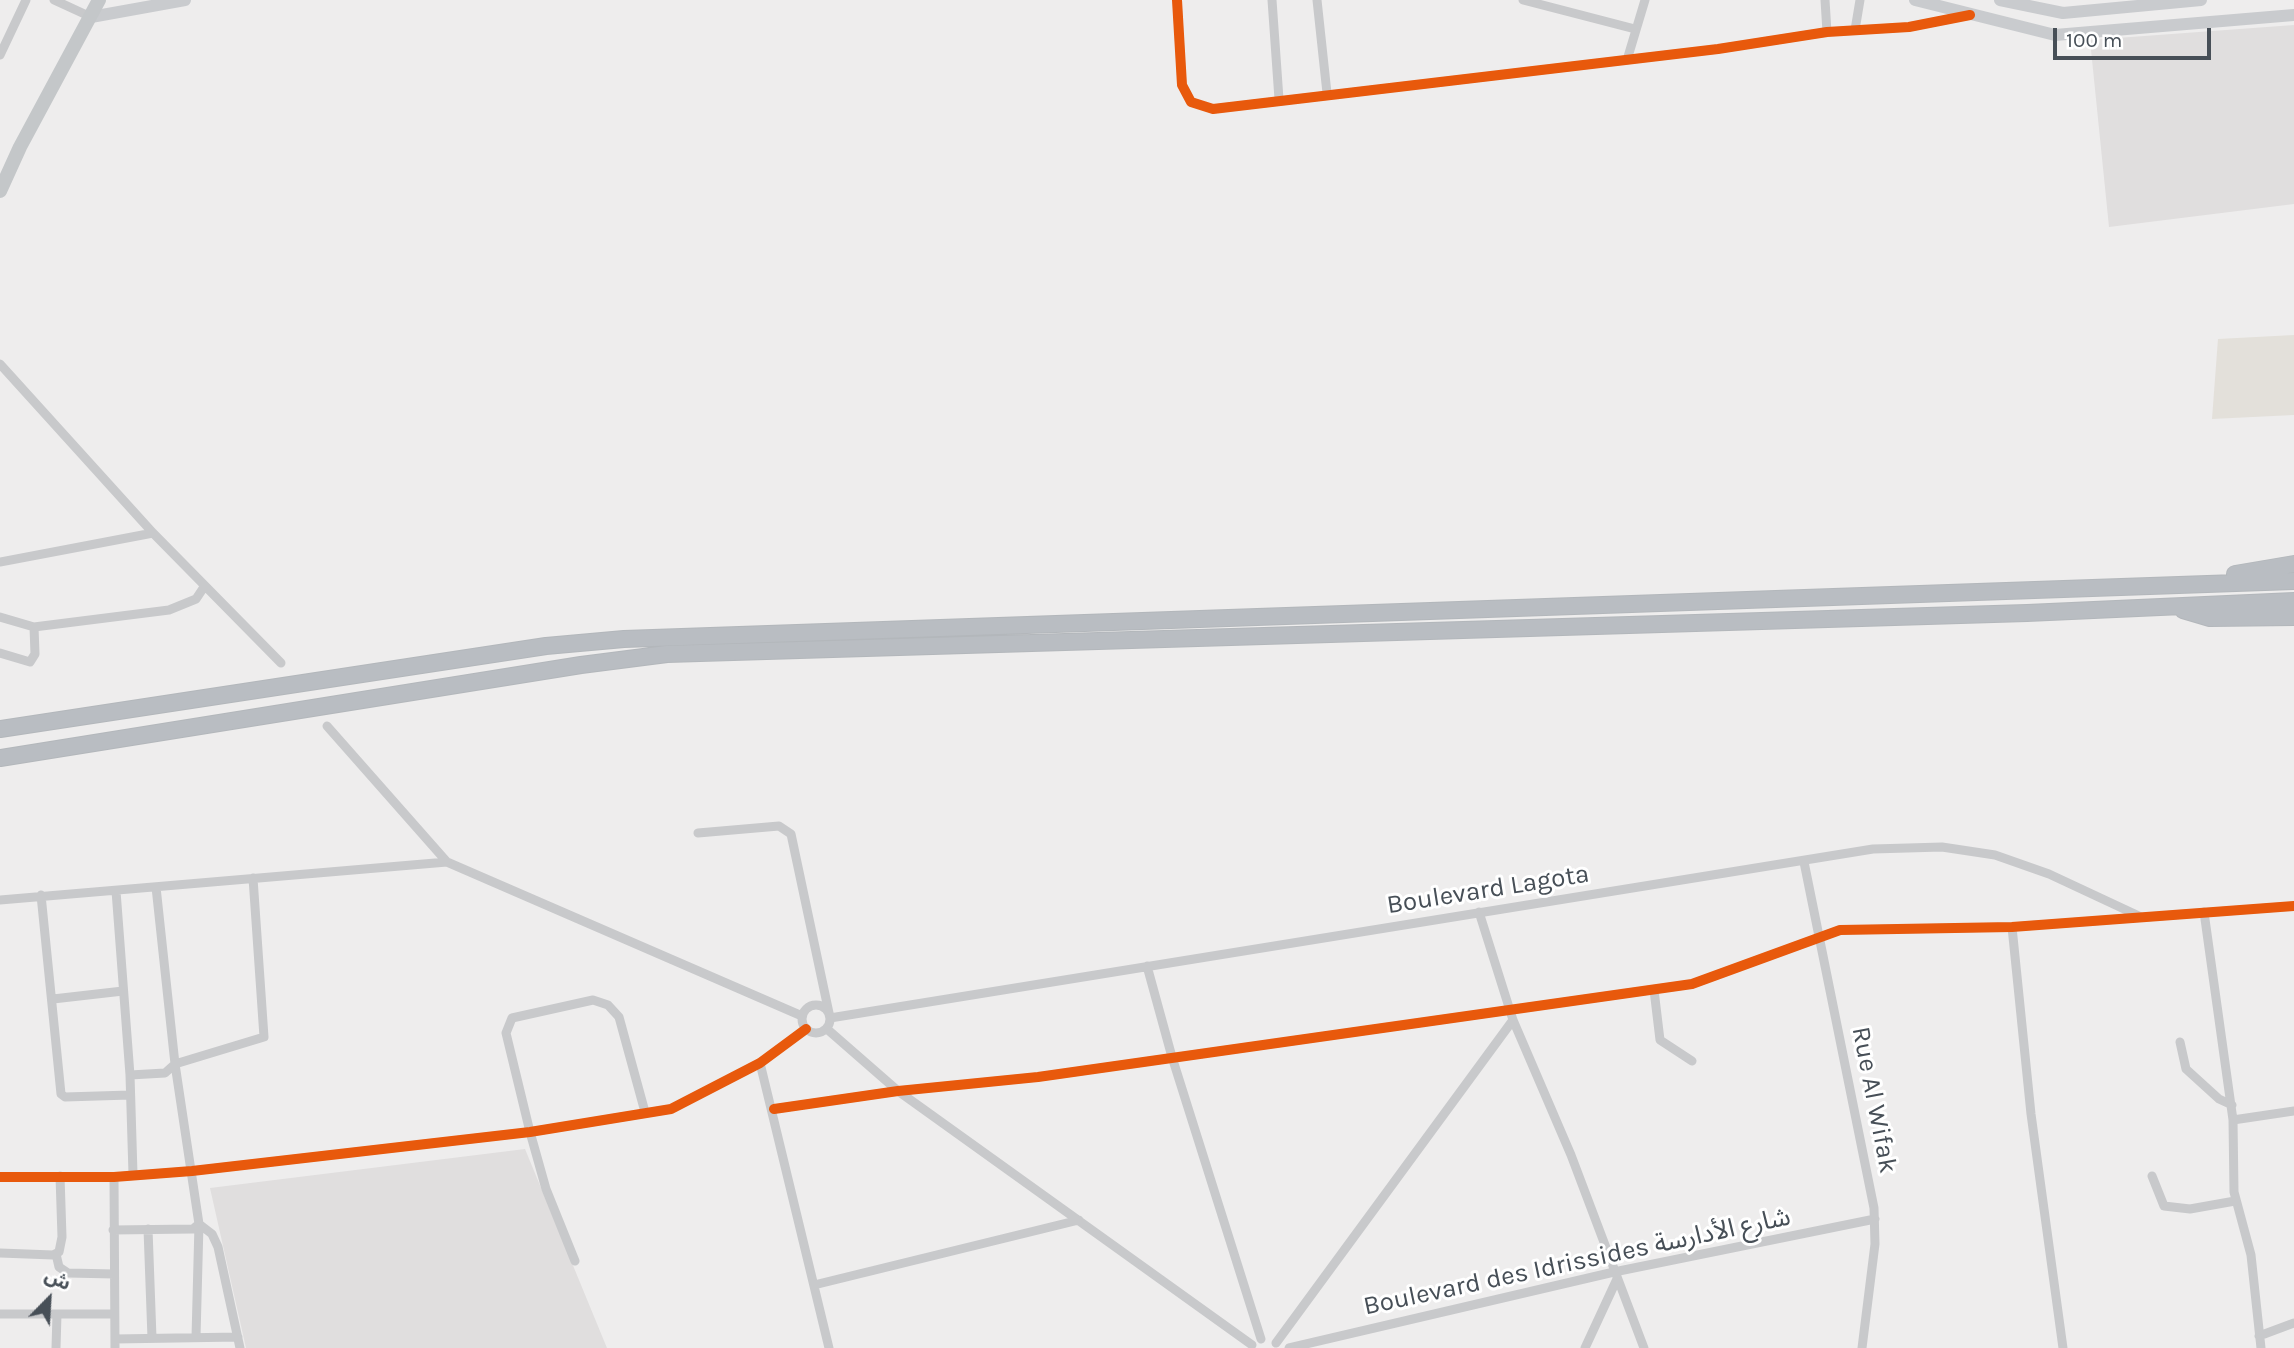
<!DOCTYPE html>
<html>
<head>
<meta charset="utf-8">
<style>
	body { margin:0 }
	#map { position:relative; width:2294px; height:1348px; overflow:hidden; background:#eeeded; font-family:Karla,"Noto Sans Arabic",sans-serif }
	canvas { display:block }
	.north { position:absolute; left:14px; top:1264px; width:70px; height:70px; -webkit-text-stroke:5px #fff; paint-order:stroke; rotate:24deg; font-size:19px; font-weight:700; line-height:28px; text-align:center; color:#474f57 }
	.north::after { content:''; display:block; margin:auto; width:24px; height:32px; background:#474f57; clip-path:polygon(50% 0,100% 100%,50% 72%,0 100%) }
	.scale { position:absolute; left:2053px; top:28px; width:158px; height:32px; box-sizing:border-box; border:4px solid #474f57; border-top:0; padding-left:9px; font-size:21px; line-height:24px; white-space:nowrap; color:#474f57; -webkit-text-stroke:5px #fff; paint-order:stroke }
</style>
</head>
<body>
<div id="map">
<canvas width="2294" height="1348"></canvas>
<div class="north">ش</div>
<div class="scale">100 m</div>
</div>
<script>
const ctx = document.querySelector('canvas').getContext('2d');
ctx.lineJoin = 'round';
function fill(path, color) {
  ctx.fillStyle = color;
  ctx.fill(path, 'evenodd');
}
function poly(rows) {
  const path = new Path2D();
  for (const r of rows) {
    if (r.length === 3) {
      path.moveTo(r[0] + r[2], r[1]);
      path.arc(r[0], r[1], r[2], 0, 2 * Math.PI);
      continue;
    }
    path.moveTo(r[0], r[1]);
    for (let i = 2; i < r.length; i += 2) path.lineTo(r[i], r[i + 1]);
  }
  return path;
}
function strokePath(path, color, width, dash) {
  ctx.strokeStyle = color;
  ctx.lineWidth = width;
  ctx.lineCap = dash ? 'butt' : 'round';
  ctx.setLineDash(dash || []);
  ctx.stroke(path);
}
function drawText(font, color, halo, rows, align = 'center') {
  ctx.font = font + ' Karla,"Noto Sans Arabic",sans-serif';
  ctx.lineWidth = 6;
  ctx.setLineDash([]);
  ctx.textBaseline = 'middle';
  ctx.strokeStyle = halo;
  ctx.fillStyle = color;
  for (const [text, x, y, turn = 0] of rows) {
    ctx.save();
    ctx.translate(x, y);
    ctx.rotate((+turn || 0) * Math.PI / 180);
    ctx.textAlign = isNaN(turn) ? turn : align;
    if (halo) ctx.strokeText(text, 0, 0);
    ctx.fillText(text, 0, 0);
    ctx.restore();
  }
}
fill(poly([
	[2294,335,2294,415,2212,419,2218,339]
]), '#e3e0da');
fill(poly([
	[2294,25,2294,204,2109,227,2090,40],
	[525,1149,607,1348,246,1348,210,1188]
]), '#e0dede');
const highway = poly([
	[2235,574,2294,564],
	[2183,610,2210,618,2294,617],
	[0,729,546,646,624,639,2294,581],
	[0,758,581,665,667,654,2027,613,2294,601]
]);
strokePath(highway, '#b3b7bb', 18);
strokePath(poly([
	[54,0,91,17],
	[1177,0,1182,85,1191,102,1213,109,1718,49,1827,32,1909,27,1970,15],
	[1272,0,1279,99],
	[1317,0,1327,93],
	[1523,0,1635,29],
	[1825,0,1827,32],
	[1855,30,1860,0],
	[0,55,26,0],
	[1627,60,1645,0],
	[0,364,153,533,281,663],
	[0,562,153,533],
	[0,617,34,627,169,610,196,599,204,587],
	[0,653,30,662,35,654,34,627],
	[327,726,447,862,802,1016],
	[698,833,779,826,791,834,829,1013],
	[1804,862,1874,1208,1875,1244,1862,1348],
	[156,887,175,1064,199,1224,196,1337],
	[116,891,130,1075,133,1174],
	[41,895,61,1094,65,1097,130,1095],
	[0,900,447,862],
	[1479,912,1513,1020,1571,1155,1644,1348],
	[2204,912,2233,1120,2234,1192,2251,1255,2261,1348],
	[2012,927,2031,1114,2063,1348],
	[1147,966,1172,1057,1261,1339],
	[1654,990,1660,1040,1692,1061],
	[53,999,123,991],
	[816,1019,14],
	[830,1018,1873,849,1942,847,1995,855,2049,874,2139,916],
	[827,1029,898,1091,1252,1345],
	[2180,1042,2186,1069,2219,1099,2232,1105],
	[760,1063,829,1348],
	[130,1075,165,1073,175,1064,264,1037,253,878],
	[774,1109,898,1091,1038,1077,1692,984,1840,930,2012,927,2294,906],
	[2233,1120,2294,1111],
	[2152,1176,2164,1206,2190,1209,2235,1201],
	[0,1177,114,1177,192,1171,530,1132,671,1109,760,1063,806,1029],
	[114,1177,115,1348],
	[148,1229,152,1338],
	[113,1230,193,1229,199,1224,212,1234,218,1247,240,1348],
	[0,1253,53,1255,59,1252,62,1237,60,1176],
	[56,1254,59,1267,68,1273,114,1274],
	[575,1261,546,1189,530,1132,506,1033,512,1018,593,1000,608,1005,619,1017,645,1112],
	[814,1285,1079,1220],
	[0,1314,114,1314],
	[2259,1336,2294,1323],
	[115,1339,238,1337],
	[1276,1343,1513,1020],
	[56,1348,57,1314],
	[1289,1348,1614,1272,1875,1219],
	[1585,1348,1617,1279]
]), '#c8c9cb', 9);
strokePath(poly([
	[1915,0,2055,35,2294,15],
	[2000,0,2063,13,2201,0],
	[91,17,185,0]
]), '#c9cbce', 12);
strokePath(poly([
	[0,191,20,147,99,0]
]), '#c4c7c9', 14);
strokePath(highway, '#b9bdc2', 16);
strokePath(poly([
	[1177,0,1182,85,1191,102,1213,109,1718,49,1827,32,1909,27,1970,15],
	[774,1109,898,1091,1038,1077,1692,984,1840,930,2012,927,2294,906],
	[0,1177,114,1177,192,1171,530,1132,671,1109,760,1063,806,1029]
]), '#e8590c', 10);
drawText('26px', '#474f57', '#fff', [
	["Boulevard Lagota",1488,890,-9],
	["Rue Al Wifak",1874,1100,79],
	["Boulevard des Idrissides شارع الأدارسة",1577,1262,-12]
]);
</script>
</body>
</html>
